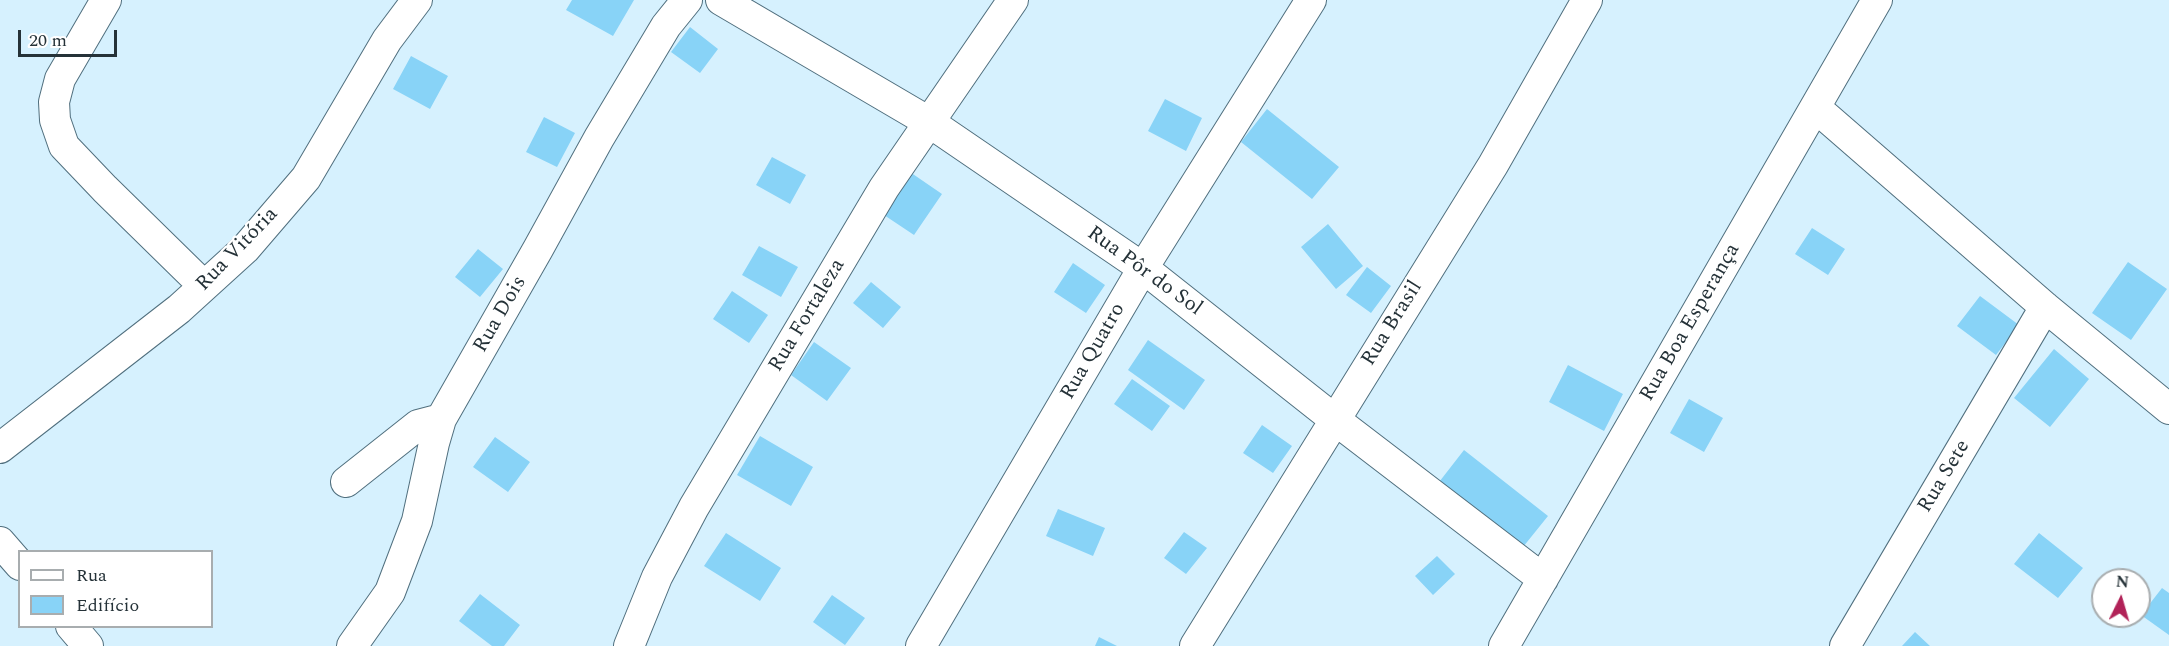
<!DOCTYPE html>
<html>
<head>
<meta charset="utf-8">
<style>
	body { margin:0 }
	#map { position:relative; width:2169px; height:646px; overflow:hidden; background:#d6f1fe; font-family:Spectral,serif }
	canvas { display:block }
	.legend { position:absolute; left:18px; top:550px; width:195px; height:78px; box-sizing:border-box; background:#fff; border:2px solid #a8adaf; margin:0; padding:8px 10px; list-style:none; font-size:18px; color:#253238 }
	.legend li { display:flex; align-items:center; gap:12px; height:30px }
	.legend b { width:30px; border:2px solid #a8adaf }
	.north { position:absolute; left:2091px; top:568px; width:60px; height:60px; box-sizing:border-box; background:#fff; border:2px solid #a8adaf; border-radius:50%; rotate:5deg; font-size:16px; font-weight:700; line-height:24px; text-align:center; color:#253238 }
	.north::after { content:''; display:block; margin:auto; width:21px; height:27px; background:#b12258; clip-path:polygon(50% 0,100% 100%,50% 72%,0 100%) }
	.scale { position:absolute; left:18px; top:30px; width:99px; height:27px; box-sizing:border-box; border:3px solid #253238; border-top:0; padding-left:8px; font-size:18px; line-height:21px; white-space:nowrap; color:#253238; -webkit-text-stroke:4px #fff; paint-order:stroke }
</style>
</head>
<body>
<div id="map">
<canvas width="2169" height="646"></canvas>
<ul class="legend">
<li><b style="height:8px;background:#fff"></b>Rua</li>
<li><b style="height:16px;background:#88d3f7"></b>Edifício</li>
</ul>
<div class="north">N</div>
<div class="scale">20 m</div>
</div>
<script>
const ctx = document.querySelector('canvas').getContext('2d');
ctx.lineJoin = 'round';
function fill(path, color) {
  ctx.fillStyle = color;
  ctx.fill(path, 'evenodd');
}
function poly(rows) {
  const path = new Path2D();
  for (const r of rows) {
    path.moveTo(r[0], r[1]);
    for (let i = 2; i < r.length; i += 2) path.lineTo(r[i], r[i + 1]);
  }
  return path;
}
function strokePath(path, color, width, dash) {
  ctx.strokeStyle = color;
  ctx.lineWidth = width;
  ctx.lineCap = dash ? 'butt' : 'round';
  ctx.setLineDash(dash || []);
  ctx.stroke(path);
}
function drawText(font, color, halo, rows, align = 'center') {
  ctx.font = font + ' Spectral,serif';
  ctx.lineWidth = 4.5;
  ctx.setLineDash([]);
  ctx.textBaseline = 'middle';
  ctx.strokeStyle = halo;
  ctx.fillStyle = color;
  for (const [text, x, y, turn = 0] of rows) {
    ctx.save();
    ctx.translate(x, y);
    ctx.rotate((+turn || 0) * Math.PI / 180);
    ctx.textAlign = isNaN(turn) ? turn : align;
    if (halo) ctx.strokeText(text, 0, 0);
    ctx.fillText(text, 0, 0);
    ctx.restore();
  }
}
fill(poly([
	[572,0,634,0,613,36,566,10],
	[690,27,718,49,700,73,671,52],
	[411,56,448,76,430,109,393,89],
	[1165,99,1202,118,1186,151,1148,131],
	[1267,109,1339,167,1312,199,1241,142],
	[544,117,575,133,557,167,526,152],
	[772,157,806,175,790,204,756,185],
	[907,170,942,194,914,235,878,211],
	[1328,224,1363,266,1336,289,1301,247],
	[1812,228,1845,249,1828,275,1795,254],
	[759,246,798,267,781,297,742,275],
	[478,249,503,269,480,297,455,277],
	[2128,262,2167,289,2131,340,2092,313],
	[1073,263,1105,285,1086,313,1054,292],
	[1367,267,1391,286,1371,313,1346,295],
	[871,282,901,307,883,328,853,303],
	[732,291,768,315,749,343,713,319],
	[1980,296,2019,325,1996,355,1957,326],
	[1148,340,1205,380,1184,410,1128,370],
	[814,342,851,368,827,401,791,375],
	[2054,349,2089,379,2050,427,2014,398],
	[1568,365,1623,394,1604,431,1549,402],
	[1132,379,1170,406,1152,431,1114,404],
	[1689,399,1723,418,1704,452,1670,433],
	[1262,425,1292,446,1273,473,1243,453],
	[760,436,813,467,791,506,737,475],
	[495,437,530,462,508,492,473,467],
	[1464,450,1548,516,1519,552,1436,486],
	[1058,509,1105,528,1093,556,1046,536],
	[1184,532,1207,548,1186,574,1164,558],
	[726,533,781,568,760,601,704,566],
	[2039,533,2083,568,2058,598,2014,564],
	[1437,556,1455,574,1433,595,1415,576],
	[2162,588,2169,593,2169,635,2141,615],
	[480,594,520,625,504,646,492,646,459,621],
	[832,595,865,618,845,645,813,622],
	[1915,632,1930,646,1902,646],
	[1099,637,1117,646,1095,646]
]), '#88d3f7');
const street = poly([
	[106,0,60,79,54,102,55,120,64,146,105,189,204,286],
	[721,0,929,122,1143,268,1334,419,1543,579],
	[1816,108,2045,307,2169,409],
	[0,448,179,309,245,249,306,178,387,40,417,0],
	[346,482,418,425,441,419],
	[0,542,20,565],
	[71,626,88,646],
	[352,646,390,592,417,521,434,443,441,419,538,249,599,138,666,26,687,0],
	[629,646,657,577,694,507,884,188,1013,0],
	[921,646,1143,268,1311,0],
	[1195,646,1493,165,1587,0],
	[1504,646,1877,0],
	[1845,646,2045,307]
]);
strokePath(street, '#506f7e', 32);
strokePath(street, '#fff', 30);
drawText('21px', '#253238', '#fff', [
	["Rua Vitória",238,250,-46],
	["Rua Pôr do Sol",1144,272,36],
	["Rua Dois",501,315,-60],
	["Rua Fortaleza",808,316,-59],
	["Rua Boa Esperança",1691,323,-60],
	["Rua Brasil",1393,324,-58],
	["Rua Quatro",1094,352,-60],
	["Rua Sete",1945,477,-59]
]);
</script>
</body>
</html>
